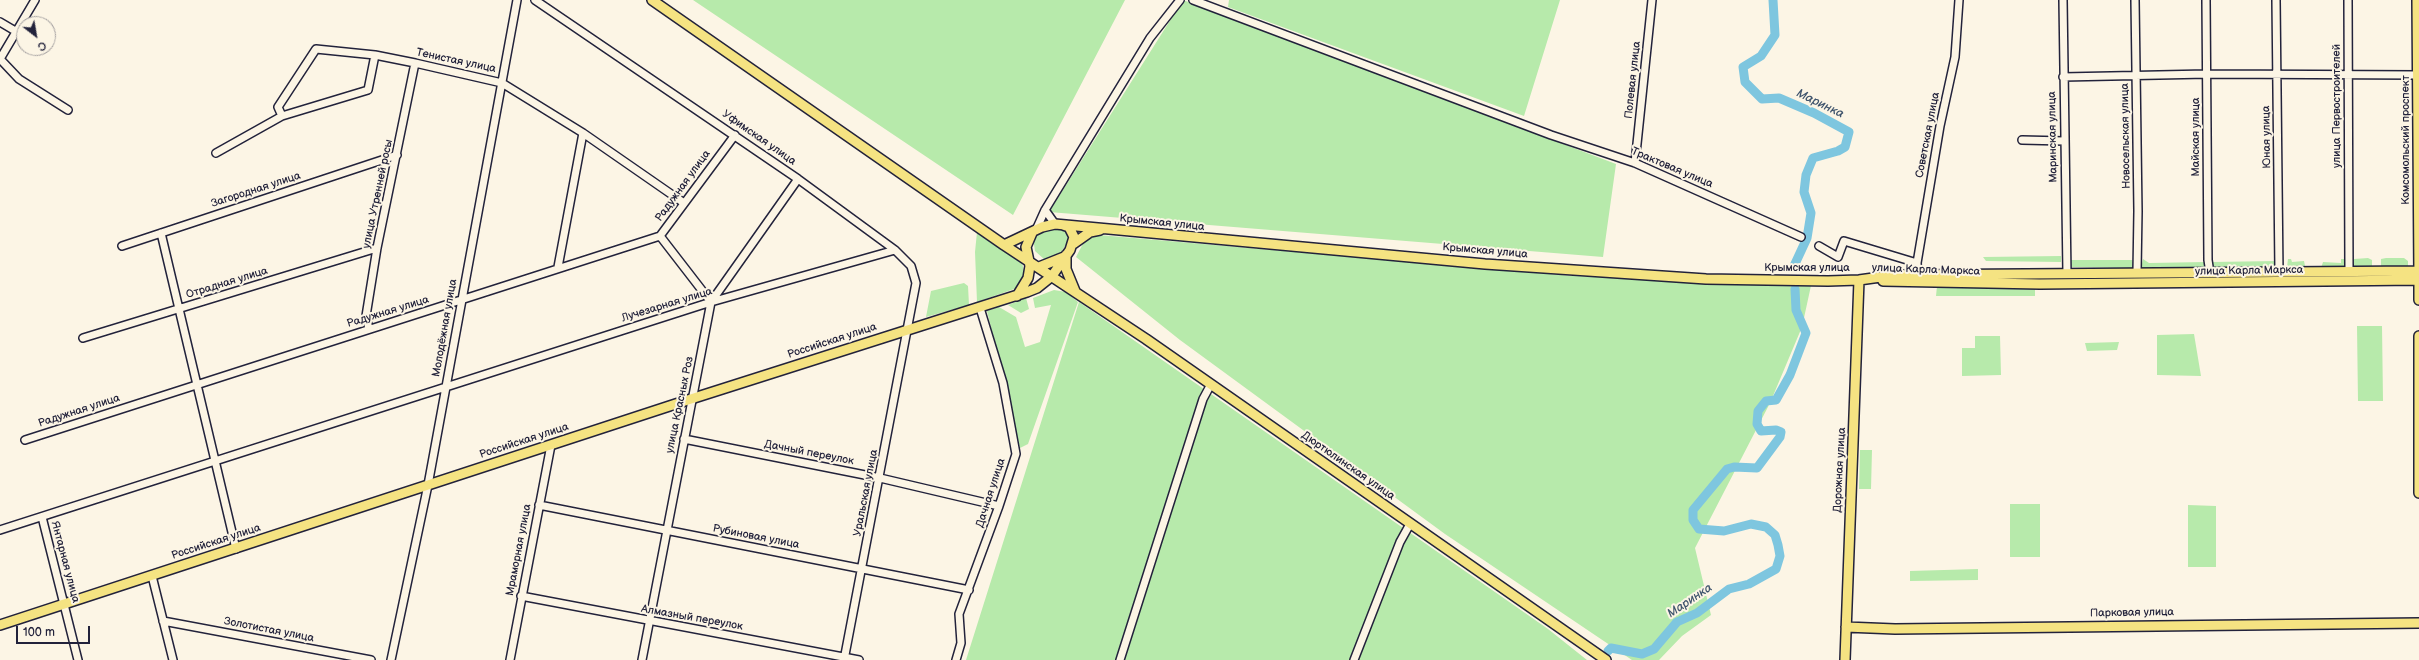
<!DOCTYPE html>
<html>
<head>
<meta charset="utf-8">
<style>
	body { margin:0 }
	#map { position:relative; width:2419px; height:660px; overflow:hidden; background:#fcf5e5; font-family:"Balsamiq Sans",sans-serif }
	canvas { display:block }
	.north { position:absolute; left:16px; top:16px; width:40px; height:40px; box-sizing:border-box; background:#fcf5e5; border:1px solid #a5a1a1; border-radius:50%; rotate:149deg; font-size:11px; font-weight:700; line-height:16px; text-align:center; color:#22223b }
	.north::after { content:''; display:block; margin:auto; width:14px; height:18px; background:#22223b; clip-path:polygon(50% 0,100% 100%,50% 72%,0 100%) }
	.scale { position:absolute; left:16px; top:626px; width:74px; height:18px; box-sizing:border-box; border:2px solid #22223b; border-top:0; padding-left:5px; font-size:12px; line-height:14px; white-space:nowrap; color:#22223b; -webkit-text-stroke:3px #fcf5e5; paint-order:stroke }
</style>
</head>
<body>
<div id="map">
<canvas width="2419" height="660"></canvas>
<div class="north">С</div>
<div class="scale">100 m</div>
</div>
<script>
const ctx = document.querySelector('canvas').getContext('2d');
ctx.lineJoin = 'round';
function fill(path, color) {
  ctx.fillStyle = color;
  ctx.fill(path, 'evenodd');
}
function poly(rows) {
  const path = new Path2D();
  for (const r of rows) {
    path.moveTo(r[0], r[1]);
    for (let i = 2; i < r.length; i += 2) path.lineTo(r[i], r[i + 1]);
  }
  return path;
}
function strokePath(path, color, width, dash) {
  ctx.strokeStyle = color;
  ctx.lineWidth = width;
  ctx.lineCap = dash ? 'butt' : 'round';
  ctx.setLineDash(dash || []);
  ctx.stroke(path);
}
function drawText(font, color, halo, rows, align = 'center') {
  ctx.font = font + ' "Balsamiq Sans",sans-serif';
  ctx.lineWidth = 4;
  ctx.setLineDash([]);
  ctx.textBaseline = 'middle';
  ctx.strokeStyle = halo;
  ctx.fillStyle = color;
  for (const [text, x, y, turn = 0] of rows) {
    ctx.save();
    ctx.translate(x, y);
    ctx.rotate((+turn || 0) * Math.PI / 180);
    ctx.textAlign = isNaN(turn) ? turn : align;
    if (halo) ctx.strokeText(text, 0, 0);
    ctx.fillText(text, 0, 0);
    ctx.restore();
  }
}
fill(poly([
	[693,0,1125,0,1013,215],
	[1183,0,1616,164,1603,257,1049,212],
	[1229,0,1560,0,1524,116,1228,7],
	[1059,226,1070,232,1069,240,1059,255,1045,260,1035,251,1033,238,1038,232],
	[977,232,1022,262,1025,277,1017,288,977,302,975,252],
	[1099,235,1573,276,1812,281,1802,327,1770,403,1695,548,1711,615,1682,636,1659,660,1632,660,1445,534,1180,340,1076,257,1086,238],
	[2061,256,2061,262,1986,261,1983,257],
	[2368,258,2372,260,2372,268,2353,267,2354,259],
	[2386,258,2404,258,2408,261,2408,266,2381,266,2381,259],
	[2143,259,2149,263,2205,262,2206,268,2141,268],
	[2288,259,2291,259,2292,262,2304,261,2305,266,2287,267],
	[2341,259,2345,259,2346,268,2321,268,2323,262,2341,263],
	[2071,260,2132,260,2133,268,2072,267],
	[2278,261,2278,268,2212,267,2212,262],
	[964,283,968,286,969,305,926,317,931,291],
	[1937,286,2035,286,2035,296,1936,296],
	[1054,290,1066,292,1078,302,1028,444,1020,448,987,311,999,307,1016,317,1025,347,1040,342,1051,305,1035,308,1033,298],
	[1026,298,1029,309,1021,313,1008,305],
	[1079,302,1548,629,1587,660,966,660],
	[2357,326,2382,326,2383,401,2358,401],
	[2194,334,2201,376,2157,375,2157,335],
	[1975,336,2000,336,2001,375,1962,376,1962,348,1975,348],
	[2119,342,2117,350,2087,351,2085,343],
	[1860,450,1872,450,1871,489,1859,489],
	[2010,504,2040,504,2040,557,2010,557],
	[2188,505,2216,506,2216,567,2188,567],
	[1978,569,1978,580,1910,581,1910,571]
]), '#b7eaab');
strokePath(poly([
	[1773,0,1775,35,1761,56,1743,67,1745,82,1762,99,1779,98,1814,113,1849,132,1845,147,1838,151,1813,158,1806,175,1804,192,1811,213,1807,238,1794,266],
	[1608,651,1611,648,1642,654,1654,649,1677,622,1697,613,1729,589,1749,584,1776,569,1780,556,1778,545,1775,535,1766,527,1751,524,1724,531,1699,529,1693,520,1693,510,1727,469,1734,467,1757,468,1780,437,1781,432,1776,430,1761,431,1757,424,1758,411,1766,401,1776,400,1790,375,1806,333,1796,310,1795,289]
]), '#7ec6df', 9);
const minor = poly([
	[535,0,798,179,895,250,911,266,916,283,844,660],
	[1193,0,1551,135,1635,163,1801,237],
	[2063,0,2067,274],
	[2135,0,2138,211,2137,272],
	[2206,0,2208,260,2210,273],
	[2276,0,2279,272],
	[2348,0,2349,271],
	[0,22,17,32],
	[0,59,19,79,68,110],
	[0,59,35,0],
	[2063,77,2207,74,2418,75],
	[282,116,278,107,316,49,375,55,415,63,502,83,583,133,684,203],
	[2022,140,2064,141],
	[216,153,282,116,368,90,375,55],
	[1635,163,1652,0],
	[1045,210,1055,224],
	[1036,230,1045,210,1150,38,1180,0],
	[161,233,236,549],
	[660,236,711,302],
	[122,246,397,155],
	[1819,246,1838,257,1844,241,1917,263],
	[558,267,583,133],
	[1918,275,1917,263,1940,126,1955,57,1959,0],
	[369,329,366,316,377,248,415,63],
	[83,338,377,248],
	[684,439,880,478,999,506],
	[25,440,660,236,735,135],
	[539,505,969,590],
	[42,517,78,660],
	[0,530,711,302,895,250],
	[152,576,173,660],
	[521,596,859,660],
	[163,621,371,660],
	[391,660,428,485,517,0],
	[510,660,551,445],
	[642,660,711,302,798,179],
	[956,660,961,643,959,614,999,506,1016,454,1003,383,980,308],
	[1120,660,1203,399,1210,386],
	[1354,660,1400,542,1410,524]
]);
const major = poly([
	[652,0,1004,245,1146,339,1606,660],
	[2417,0,2419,277],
	[1073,244,1090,232,1100,230],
	[1004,245,1042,227,1055,224,1485,264,1706,279,1828,281,1859,280,1895,275,2419,271],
	[1066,255,1066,269,1075,291],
	[1039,267,1064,257],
	[1883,281,2040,284,2419,280],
	[2419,283,2419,300],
	[1017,296,1028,278,1030,266,1026,247,1032,233],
	[2419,336,2419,493],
	[0,625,694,398,1027,292,1037,288,1052,276,1070,250,1074,237,1069,227,1063,225],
	[1846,627,1895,629,2419,623],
	[1845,660,1859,280]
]);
strokePath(minor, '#22223b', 10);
strokePath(major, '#22223b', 12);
strokePath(minor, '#fcf5e5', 7);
strokePath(major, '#f5e382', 9);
drawText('11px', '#22223b', '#fcf5e5', [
	["Тенистая улица",456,61,12],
	["Полевая улица",1633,80,-84],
	["улица Первостроителей",2337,106,-90],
	["Советская улица",1928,135,-79],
	["Новосельская улица",2126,136,-91],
	["Маринская улица",2053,137,-91],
	["Майская улица",2196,137,-90],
	["Юная улица",2267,137,-91],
	["Уфимская улица",759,138,35],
	["Комсомольский проспект",2406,140,-90],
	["Трактовая улица",1672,168,23],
	["Радужная улица",683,186,-54],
	["Загородная улица",256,190,-18],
	["улица Утренней росы",378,194,-78],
	["Крымская улица",1162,223,6],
	["Крымская улица",1485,251,5],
	["Крымская улица",1807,268],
	["улица Карла Маркса",1926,270,2],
	["улица Карла Маркса",2249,271,-1],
	["Отрадная улица",227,283,-17],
	["Лучезарная улица",667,305,-17],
	["Радужная улица",388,312,-17],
	["Молодёжная улица",445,328,-80],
	["Российская улица",832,341,-18],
	["улица Красных Роз",680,405,-78],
	["Радужная улица",79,411,-18],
	["Российская улица",524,441,-18],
	["Дачный переулок",809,453,11],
	["Дюртюлинская улица",1348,466,35],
	["Дорожная улица",1840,470,-87],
	["Уральская улица",866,493,-79],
	["Дачная улица",991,493,-72],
	["Рубиновая улица",756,537,11],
	["Российская улица",216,542,-18],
	["Мраморная улица",519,550,-79],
	["Янтарная улица",65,562,75],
	["Парковая улица",2132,613,-1],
	["Алмазный переулок",692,618,10],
	["Золотистая улица",269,630,11]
]);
drawText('italic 12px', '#3e536c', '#fcf5e5', [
	["Маринка",1820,104,26],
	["Маринка",1690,601,-34]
]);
</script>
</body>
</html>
